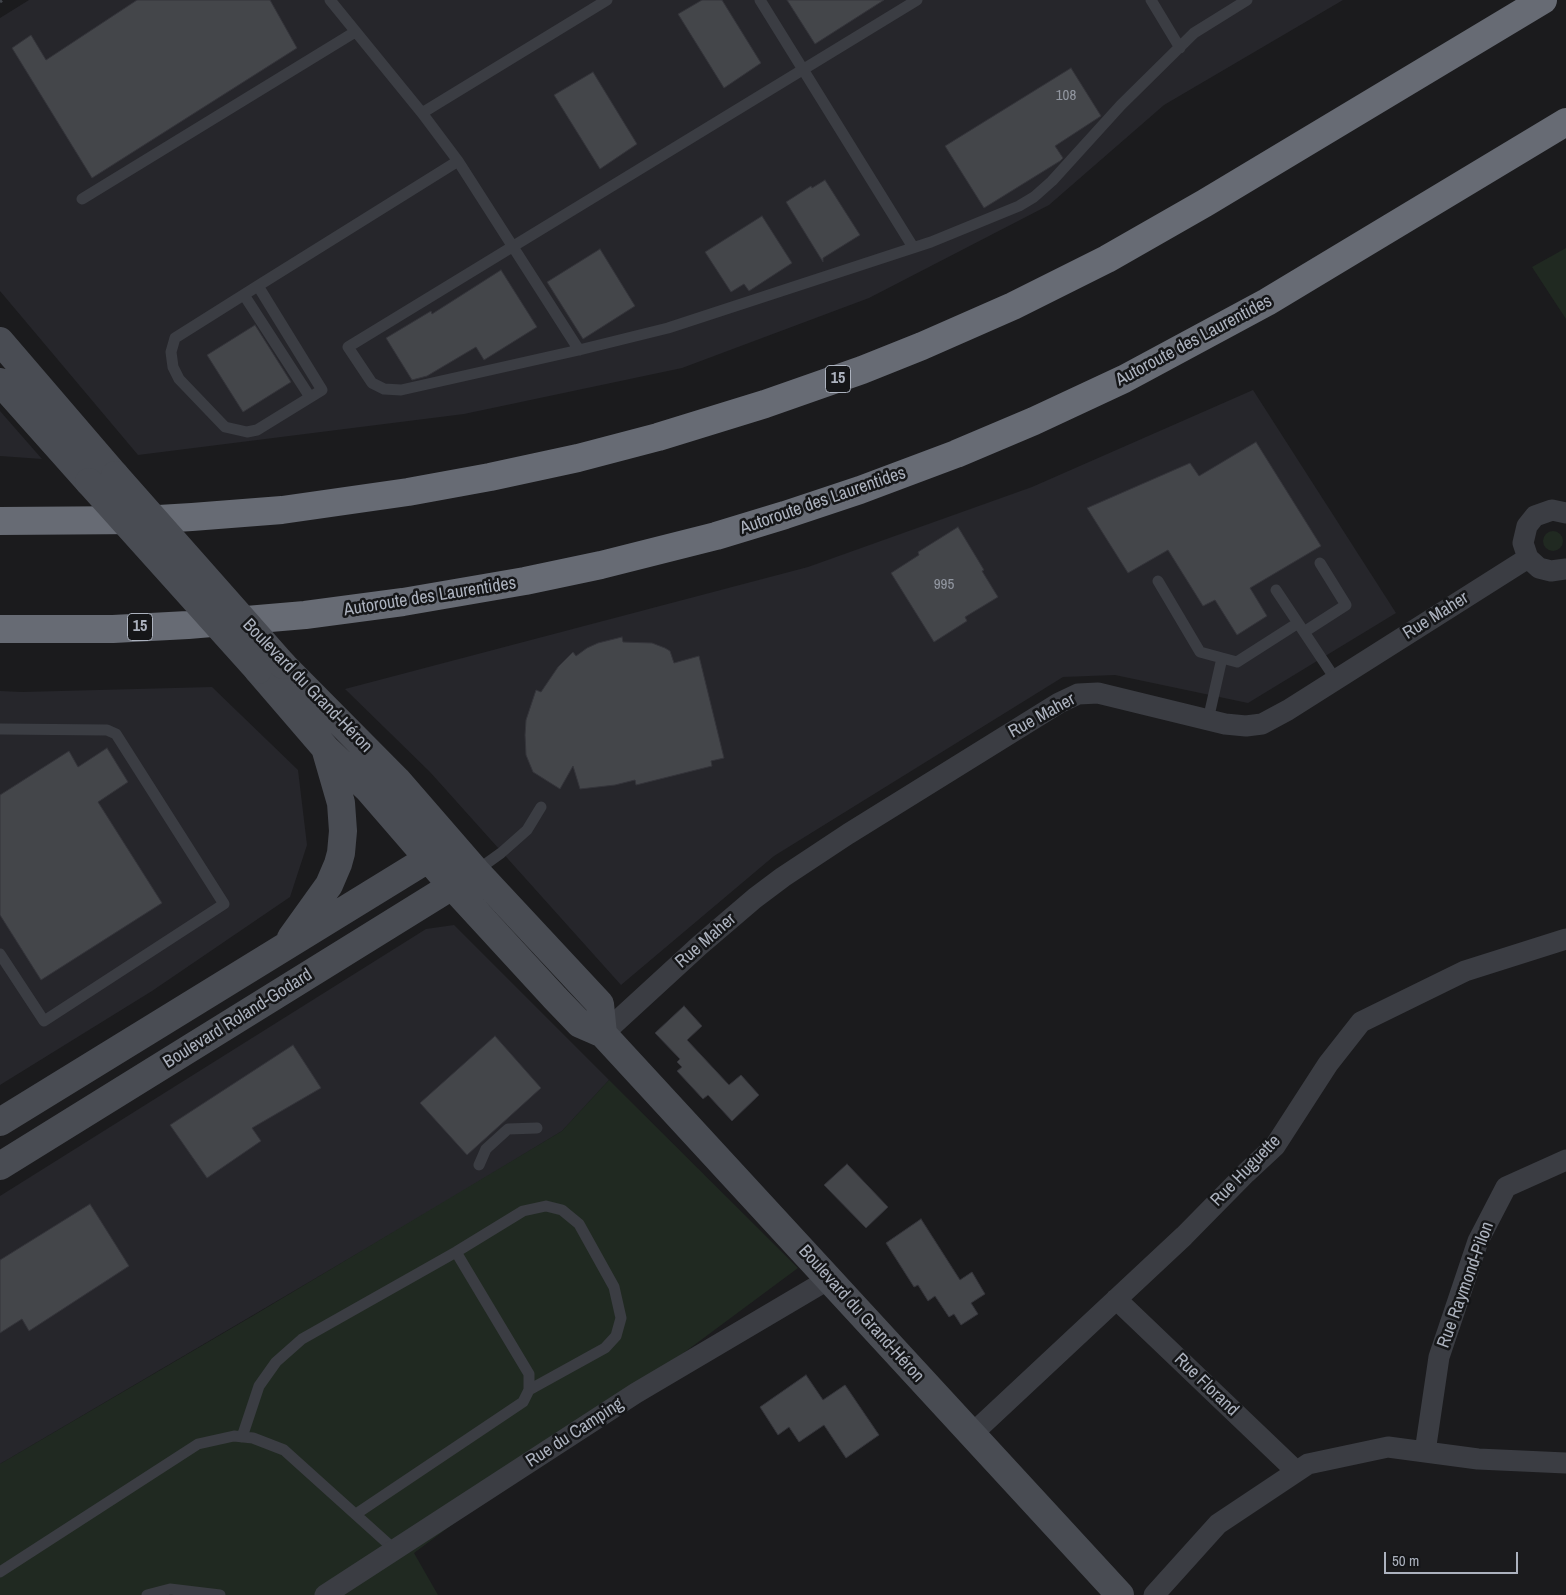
<!DOCTYPE html>
<html>
<head>
<meta charset="utf-8">
<style>
	body { margin:0 }
	#map { position:relative; width:1566px; height:1595px; overflow:hidden; background:#1b1b1d; font-family:"Archivo Narrow",sans-serif }
	canvas { display:block }
	.scale { position:absolute; left:1384px; top:1552px; width:134px; height:22px; box-sizing:border-box; border:2px solid #acb2be; border-top:0; padding-left:6px; font-size:15px; line-height:18px; white-space:nowrap; color:#acb2be; -webkit-text-stroke:4px #151618; paint-order:stroke }
</style>
</head>
<body>
<div id="map">
<canvas width="1566" height="1595"></canvas>
<div class="scale">50 m</div>
</div>
<script>
const ctx = document.querySelector('canvas').getContext('2d');
ctx.lineJoin = 'round';
function fill(path, color) {
  ctx.fillStyle = color;
  ctx.fill(path, 'evenodd');
}
function poly(rows) {
  const path = new Path2D();
  for (const r of rows) {
    if (r.length === 3) {
      path.moveTo(r[0] + r[2], r[1]);
      path.arc(r[0], r[1], r[2], 0, 2 * Math.PI);
      continue;
    }
    path.moveTo(r[0], r[1]);
    for (let i = 2; i < r.length; i += 2) path.lineTo(r[i], r[i + 1]);
  }
  return path;
}
function strokePath(path, color, width, dash) {
  ctx.strokeStyle = color;
  ctx.lineWidth = width;
  ctx.lineCap = dash ? 'butt' : 'round';
  ctx.setLineDash(dash || []);
  ctx.stroke(path);
}
function drawText(font, color, halo, rows, align = 'center') {
  ctx.font = font + ' "Archivo Narrow",sans-serif';
  ctx.lineWidth = 5;
  ctx.setLineDash([]);
  ctx.textBaseline = 'middle';
  ctx.strokeStyle = halo;
  ctx.fillStyle = color;
  for (const [text, x, y, turn = 0] of rows) {
    ctx.save();
    ctx.translate(x, y);
    ctx.rotate((+turn || 0) * Math.PI / 180);
    ctx.textAlign = isNaN(turn) ? turn : align;
    if (halo) ctx.strokeText(text, 0, 0);
    ctx.fillText(text, 0, 0);
    ctx.restore();
  }
}
fill(poly([
	[29,0,1343,0,1164,105,1049,205,869,298,682,368,464,414,138,455,0,291,0,18],
	[1253,390,1396,613,1248,703,1115,675,1063,677,774,856,621,985,430,772,345,689,808,567,1032,487],
	[0,411,42,459,0,456],
	[212,687,298,770,307,845,290,897,152,991,0,1085,0,691,22,692],
	[454,925,609,1080,562,1131,440,1205,0,1464,0,1196,426,929]
]), '#26262b');
fill(poly([
	[1566,248,1566,319,1532,267],
	[1553,541,10],
	[609,1080,798,1268,414,1553,438,1595,0,1595,0,1464,256,1314,562,1131]
]), '#202921');
const building = poly([
	[137,0,270,0,297,48,92,178,12,48,31,35,46,60,137,0],
	[702,0,722,0,761,63,724,88,678,14,702,0],
	[787,0,884,0,815,44,787,0],
	[1071,68,1101,116,1055,146,1063,158,1060,161,984,208,945,146,1071,68],
	[593,72,637,144,600,169,554,95,593,72],
	[825,180,860,235,823,258,823,262,786,202,811,186,812,188,825,180],
	[762,216,792,263,749,291,744,284,731,292,705,252,762,216],
	[600,249,635,306,583,339,547,282,600,249],
	[501,270,537,327,484,360,476,347,427,376,412,380,386,338,431,311,432,314,501,270],
	[255,325,291,382,243,412,207,355,255,325],
	[1256,442,1321,546,1250,588,1267,616,1237,635,1215,600,1203,606,1168,550,1128,573,1087,508,1190,463,1199,476,1256,442],
	[958,527,984,570,982,571,998,597,965,617,967,621,934,642,891,573,919,555,918,552,958,527],
	[622,637,623,642,652,643,665,648,670,651,674,663,699,656,724,758,711,761,712,766,636,785,635,780,615,785,580,789,573,766,560,789,533,772,526,755,525,735,526,720,536,690,541,692,558,667,573,652,576,656,587,648,598,643,622,637],
	[107,748,128,782,98,802,162,903,41,980,0,915,0,795,69,751,78,767,107,748],
	[684,1006,702,1026,687,1040,729,1085,741,1075,759,1095,732,1121,708,1095,703,1099,677,1071,682,1067,677,1062,680,1059,655,1033,684,1006],
	[495,1036,541,1088,467,1155,420,1103,495,1036],
	[293,1045,321,1088,252,1128,261,1141,207,1178,170,1125,293,1045],
	[847,1164,888,1207,866,1228,824,1185,847,1164],
	[90,1204,129,1266,29,1331,22,1319,0,1333,0,1260,90,1204],
	[921,1219,960,1280,972,1272,985,1294,971,1303,978,1314,961,1325,954,1314,949,1317,935,1296,928,1301,918,1285,914,1287,886,1243,921,1219],
	[806,1375,823,1400,845,1385,879,1435,846,1458,824,1425,799,1442,789,1427,778,1435,760,1407,806,1375]
]);
fill(building, '#44464a');
strokePath(building, '#34343a', 1);
strokePath(poly([
	[0,2,3,0]
]), '#41444a', 3, [2.5, 4]);
strokePath(poly([
	[330,0,422,113,458,161,579,350],
	[760,0,913,247],
	[917,0,348,347,372,383,384,389,401,390,579,350,668,328,931,242,1019,206,1034,197,1052,181,1121,105,1194,33,1247,0],
	[1151,0,1180,48],
	[422,113,607,0],
	[82,199,355,32],
	[258,286,322,390,257,430,247,432,225,427,179,379,173,367,171,352,175,338,264,282,458,161],
	[244,295,310,397],
	[1158,581,1200,652,1222,658],
	[1276,590,1298,623],
	[1304,632,1346,605,1320,563],
	[1208,720,1222,658,1237,662,1298,623,1336,680],
	[0,729,107,730,116,734,224,904,44,1021,0,954],
	[476,871,501,853,527,830,541,807],
	[479,1165,486,1149,508,1129,537,1128],
	[242,1437,259,1386,276,1362,302,1339,456,1252,523,1211,546,1206,562,1210,579,1224,614,1287,621,1318,616,1336,605,1348,529,1390],
	[356,1514,523,1402,529,1390,529,1374,456,1252],
	[0,1572,198,1444,234,1436,253,1438,284,1450,395,1550],
	[147,1595,170,1589,220,1595]
]), '#3b3d43', 11);
strokePath(poly([
	[1566,513,1552,510,1535,516,1527,526,1523,543,1528,558,1539,568,1551,571,1566,569],
	[603,1034,700,945,755,898,783,877,848,834,1059,703,1078,694,1098,693,1225,724,1246,726,1262,724,1288,710,1528,558],
	[1116,1299,1296,1471],
	[971,1435,1184,1236,1246,1173,1275,1146,1328,1064,1361,1022,1465,971,1566,939],
	[1425,1452,1439,1357,1478,1241,1506,1187,1566,1160],
	[325,1595,636,1393,829,1279],
	[1154,1595,1218,1524,1308,1464,1388,1447,1478,1459,1566,1463]
]), '#3b3d43', 21);
strokePath(poly([
	[0,341,115,475],
	[0,382,89,482],
	[283,665,397,780,476,871,600,1004,603,1034],
	[258,670,326,749,368,789,452,886,555,998,580,1024,603,1034,1120,1595],
	[291,938,329,885,338,864,341,853,343,831,341,803,326,751],
	[0,1122,452,844],
	[0,1166,476,871]
]), '#494c53', 28);
strokePath(poly([
	[0,521,142,520,192,517,282,510,408,492,490,477,578,458,658,437,765,404,862,370,922,346,1013,306,1107,259,1205,203,1543,0],
	[0,629,113,629,188,625,305,615,403,602,525,581,601,565,716,536,785,515,860,490,956,454,1034,421,1124,379,1267,302,1566,122]
]), '#676b74', 28);
strokePath(poly([
	[115,475,283,665],
	[89,482,258,670]
]), '#494c53', 28);
drawText('15px', '#9297a1', null, [
	["108",1066,96],
	["995",944,585]
]);
for (const [x, y, w] of [
	[838,379,25],
	[140,627,25]
]) {
  const box = new Path2D();
  box.roundRect(x - w / 2, y - 13.5, w, 27, 4);
  ctx.fillStyle = '#151618';
  ctx.fill(box);
  strokePath(box, '#acb2be', 1);
}
drawText('bold 16px', '#acb2be', null, [
	["15",838,379],
	["15",140,627]
]);
drawText('18px', '#acb2be', '#151618', [
	["Autoroute des Laurentides",1194,341,-28],
	["Autoroute des Laurentides",823,501,-19],
	["Autoroute des Laurentides",430,597,-9],
	["Rue Maher",1436,616,-32],
	["Boulevard du Grand-Héron",307,686,46],
	["Rue Maher",1042,716,-29],
	["Rue Maher",706,941,-41],
	["Boulevard Roland-Godard",238,1019,-32],
	["Rue Huguette",1246,1171,-46],
	["Rue Raymond-Pilon",1466,1285,-70],
	["Boulevard du Grand-Héron",861,1314,48],
	["Rue Florand",1206,1385,44],
	["Rue du Camping",575,1433,-33]
]);
</script>
</body>
</html>
